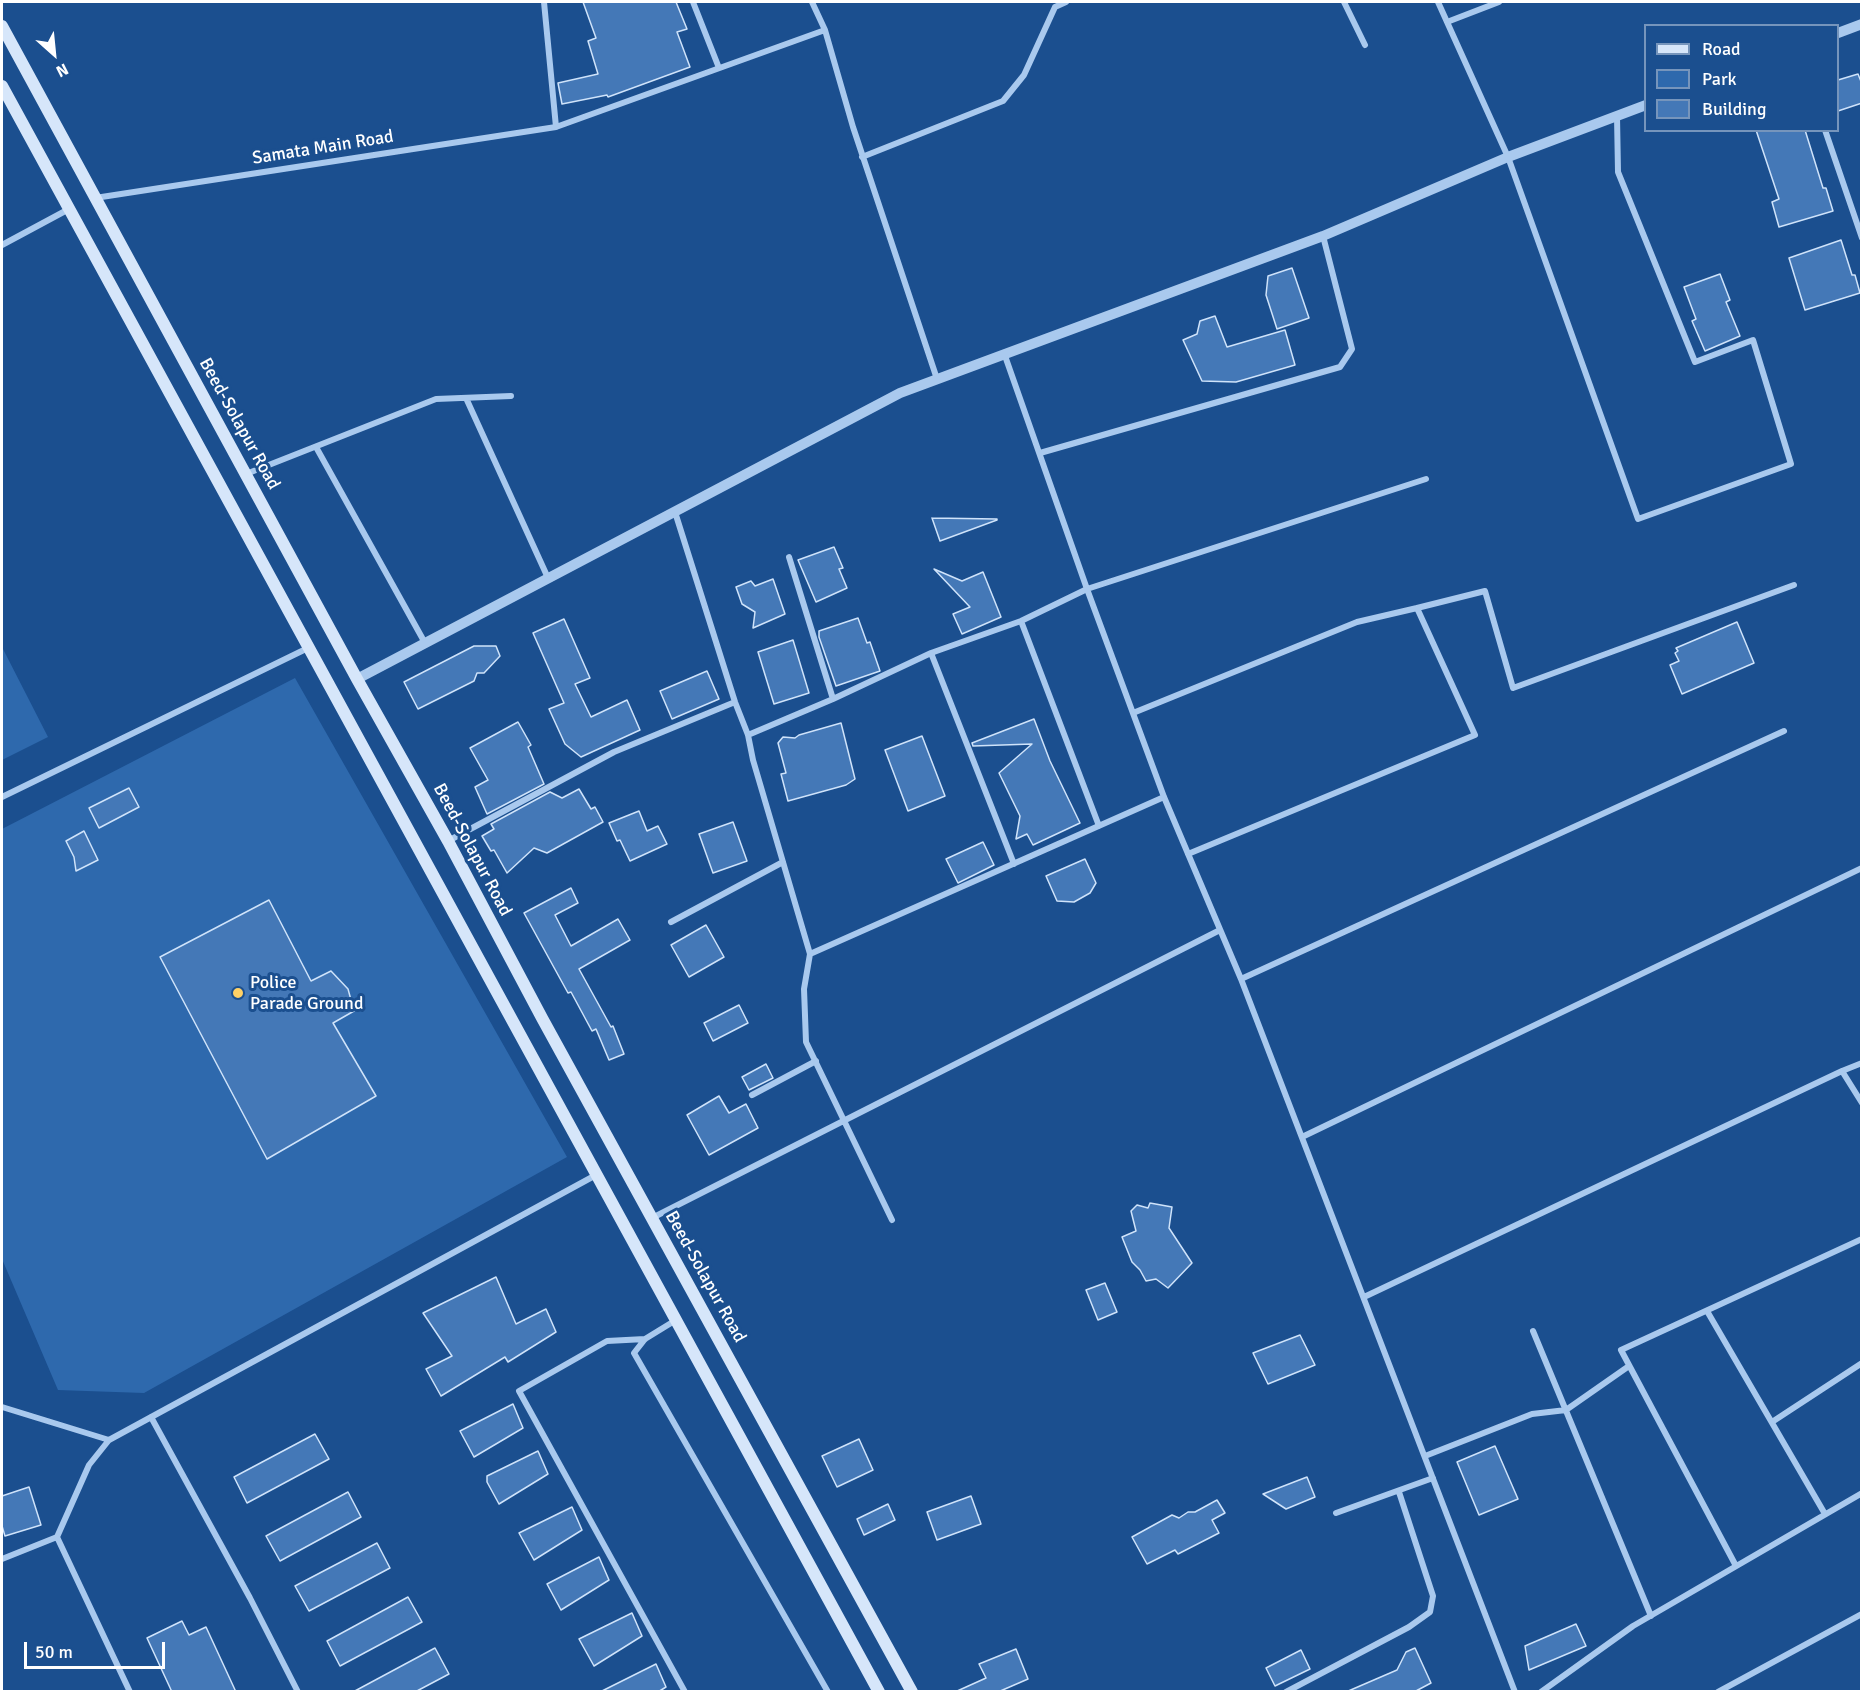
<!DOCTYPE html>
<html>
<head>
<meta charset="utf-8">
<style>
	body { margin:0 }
	#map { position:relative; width:1863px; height:1693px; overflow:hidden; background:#1b4f8f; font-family:Signika,sans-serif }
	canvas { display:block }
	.frame { position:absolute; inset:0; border:3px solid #fff; pointer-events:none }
	.legend { position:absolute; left:1644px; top:24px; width:195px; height:108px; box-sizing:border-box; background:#1b4f8f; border:2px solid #7695bc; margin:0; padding:8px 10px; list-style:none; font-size:18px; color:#fff }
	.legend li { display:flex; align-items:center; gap:12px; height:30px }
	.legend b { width:30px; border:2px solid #7695bc }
	.north { position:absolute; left:24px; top:24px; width:60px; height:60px; -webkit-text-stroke:4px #1b4f8f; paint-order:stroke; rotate:153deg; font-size:16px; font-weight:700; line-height:24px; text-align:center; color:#fff }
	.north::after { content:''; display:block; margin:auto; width:21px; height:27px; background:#fff; clip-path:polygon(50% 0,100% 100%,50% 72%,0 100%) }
	.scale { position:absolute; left:24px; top:1642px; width:141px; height:27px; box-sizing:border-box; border:3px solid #fff; border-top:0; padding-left:8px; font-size:18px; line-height:21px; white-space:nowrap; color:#fff; -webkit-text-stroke:4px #1b4f8f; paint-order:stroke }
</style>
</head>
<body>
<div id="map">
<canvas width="1863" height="1693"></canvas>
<div class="frame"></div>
<ul class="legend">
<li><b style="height:8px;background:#d6e6fa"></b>Road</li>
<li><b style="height:16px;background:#2e69ad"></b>Park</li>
<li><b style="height:16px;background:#4478b7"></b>Building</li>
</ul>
<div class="north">N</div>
<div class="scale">50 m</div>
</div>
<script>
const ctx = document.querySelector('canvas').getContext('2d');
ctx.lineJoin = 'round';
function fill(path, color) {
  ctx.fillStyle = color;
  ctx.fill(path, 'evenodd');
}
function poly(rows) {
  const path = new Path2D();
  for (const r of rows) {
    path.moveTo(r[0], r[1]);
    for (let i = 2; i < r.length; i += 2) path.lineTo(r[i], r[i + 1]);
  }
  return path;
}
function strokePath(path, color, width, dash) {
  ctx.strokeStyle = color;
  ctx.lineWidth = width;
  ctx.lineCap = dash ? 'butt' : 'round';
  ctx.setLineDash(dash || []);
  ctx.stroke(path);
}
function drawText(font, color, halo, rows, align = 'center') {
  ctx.font = font + ' Signika,sans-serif';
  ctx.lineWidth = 6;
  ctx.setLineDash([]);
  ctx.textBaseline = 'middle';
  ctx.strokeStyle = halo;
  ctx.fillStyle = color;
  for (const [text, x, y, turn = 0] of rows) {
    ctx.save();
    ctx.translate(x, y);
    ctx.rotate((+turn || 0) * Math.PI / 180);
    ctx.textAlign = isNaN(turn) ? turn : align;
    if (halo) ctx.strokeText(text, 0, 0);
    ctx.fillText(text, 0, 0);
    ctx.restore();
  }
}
fill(poly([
	[3,649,48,737,2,760,2,650],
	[295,678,567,1157,144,1393,58,1390,2,1259,2,829]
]), '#2e69ad');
const building = poly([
	[583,2,676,2,687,29,677,32,690,67,608,97,607,95,562,104,558,83,598,74,588,41,596,38,583,2],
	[1858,74,1862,84,1862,103,1838,111,1838,80,1858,74],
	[1756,130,1805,130,1823,188,1826,188,1833,211,1779,227,1772,202,1779,199,1756,130],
	[1841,240,1852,275,1855,275,1860,293,1805,310,1789,258,1841,240],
	[1292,268,1309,318,1277,329,1266,295,1268,276,1292,268],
	[1720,274,1730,300,1726,302,1740,336,1705,351,1692,321,1696,319,1684,287,1720,274],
	[1215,316,1227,347,1285,330,1295,365,1236,382,1202,381,1183,340,1197,334,1200,321,1215,316],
	[932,518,997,519,997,520,940,541,932,518],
	[834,547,843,568,839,569,847,588,816,602,798,560,834,547],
	[934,569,962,581,983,572,1001,617,962,634,953,614,970,607,934,569],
	[773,579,785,614,753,628,755,612,742,604,736,587,751,581,755,586,773,579],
	[858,618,867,643,870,642,880,671,836,686,819,637,819,631,858,618],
	[564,619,590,678,575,684,591,717,627,700,640,730,581,757,565,744,549,709,564,703,533,633,564,619],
	[1737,622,1754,663,1682,694,1670,665,1679,661,1675,653,1678,651,1676,648,1737,622],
	[793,640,809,693,774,704,758,652,793,640],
	[474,646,496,646,500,656,484,673,477,673,474,681,418,709,404,682,474,646],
	[707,671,719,699,672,719,660,691,707,671],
	[1034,719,1050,761,1080,823,1033,845,1027,834,1016,839,1020,816,999,773,1032,744,973,746,972,743,1034,719],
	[518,722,531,745,528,747,544,784,487,814,475,787,488,780,470,748,518,722],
	[841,723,855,779,846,785,788,801,781,774,786,773,778,743,783,737,795,738,799,735,841,723],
	[922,736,945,796,908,811,885,750,922,736],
	[129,788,139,807,99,828,89,808,129,788],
	[579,789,591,809,595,807,603,822,547,853,534,848,507,873,494,850,491,851,482,836,494,829,491,824,550,792,562,798,579,789],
	[639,811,647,831,658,826,667,844,630,861,620,840,617,841,609,823,639,811],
	[733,822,747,861,713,873,699,834,733,822],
	[84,831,98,860,76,871,74,857,66,841,84,831],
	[983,842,994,865,958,883,946,859,983,842],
	[1085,859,1096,883,1090,893,1074,902,1057,901,1046,876,1085,859],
	[571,888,578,903,555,915,571,946,618,919,630,940,579,969,611,1027,613,1026,624,1054,609,1060,596,1029,592,1031,571,992,568,993,524,913,571,888],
	[269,900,311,981,331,971,348,989,354,1011,333,1023,376,1096,267,1159,160,957,269,900],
	[706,925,724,957,689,977,671,945,706,925],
	[739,1005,748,1023,713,1041,704,1023,739,1005],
	[766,1064,773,1078,749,1090,742,1077,766,1064],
	[719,1096,729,1113,746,1104,758,1128,709,1155,687,1115,719,1096],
	[1150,1203,1172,1207,1169,1228,1192,1263,1168,1288,1156,1279,1146,1281,1140,1270,1132,1262,1122,1237,1136,1231,1131,1211,1137,1205,1148,1208,1150,1203],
	[496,1277,516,1324,546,1309,556,1332,508,1362,505,1357,441,1396,426,1369,452,1356,423,1313,496,1277],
	[1105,1283,1117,1312,1098,1320,1086,1290,1105,1283],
	[1300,1335,1315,1365,1268,1384,1253,1353,1300,1335],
	[513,1404,523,1428,474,1457,460,1431,513,1404],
	[315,1434,329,1459,247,1503,234,1477,315,1434],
	[859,1439,873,1470,837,1487,822,1456,859,1439],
	[1495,1446,1518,1499,1479,1515,1457,1462,1495,1446],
	[538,1451,548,1474,499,1504,487,1482,487,1476,538,1451],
	[1307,1477,1315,1497,1286,1509,1263,1494,1307,1477],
	[29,1487,41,1525,5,1536,2,1526,2,1496,29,1487],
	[348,1492,361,1517,280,1561,266,1536,348,1492],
	[971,1496,981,1524,937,1540,927,1512,971,1496],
	[1217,1500,1225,1513,1212,1520,1219,1533,1178,1554,1175,1550,1147,1564,1132,1537,1172,1515,1179,1518,1188,1512,1195,1512,1217,1500],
	[888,1504,895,1520,864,1535,857,1519,888,1504],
	[572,1507,582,1530,534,1560,519,1533,572,1507],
	[377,1543,390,1568,309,1611,295,1586,377,1543],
	[599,1557,609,1580,561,1610,547,1584,599,1557],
	[408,1597,422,1622,340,1666,327,1641,408,1597],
	[632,1613,642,1636,594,1666,579,1639,632,1613],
	[182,1621,189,1635,206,1627,236,1692,172,1692,147,1638,182,1621],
	[1576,1624,1586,1646,1529,1670,1525,1646,1576,1624],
	[435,1648,449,1674,415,1692,353,1692,435,1648],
	[1415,1648,1431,1683,1414,1692,1346,1692,1397,1670,1406,1652,1415,1648],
	[1016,1649,1028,1679,998,1692,955,1692,986,1678,979,1664,1016,1649],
	[1301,1650,1310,1669,1275,1686,1266,1668,1301,1650],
	[656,1664,666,1687,658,1692,600,1692,656,1664]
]);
fill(building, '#4478b7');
strokePath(building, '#cfe3fa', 1.5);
strokePath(poly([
	[544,2,556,127],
	[693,2,719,68],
	[1344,2,1365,45],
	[1438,2,1508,157,1638,519,1791,464,1753,340,1695,362,1618,172,1617,116],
	[1447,22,1499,2],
	[825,30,853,127,937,379],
	[1825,130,1862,238],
	[862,157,1003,101,1024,75,1055,7,1066,2],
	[95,198,556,127,825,30,812,2],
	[2,245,69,209],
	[1004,353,1087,589,1164,797,1241,979,1515,1692],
	[466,398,548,578],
	[316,447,425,643],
	[1040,453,1340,367,1352,349,1323,236],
	[246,474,436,399,511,396],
	[675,512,735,702,748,735,753,760,810,954,804,989,806,1042,892,1220],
	[789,557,833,699],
	[1417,608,1485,591,1513,688,1794,585],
	[1021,621,1099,826],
	[931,653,1014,864],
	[1133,713,1357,622,1417,608,1475,735,1188,854],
	[748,735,833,699,931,653,1021,621,1087,589,1426,479],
	[2,797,308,648],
	[448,841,614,752,735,702],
	[671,922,783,862],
	[810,954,1164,797],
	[1241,979,1784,731],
	[1842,1071,1862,1103],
	[752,1095,816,1061],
	[1302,1137,1862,868],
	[652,1218,1220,930],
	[1364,1297,1842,1071,1862,1063],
	[1707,1311,1825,1514],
	[676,1320,645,1339,634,1353,828,1692],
	[1533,1331,1651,1616],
	[645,1339,607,1341,519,1391,685,1692],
	[2,1407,109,1440],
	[151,1417,250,1598,298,1692],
	[1772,1422,1862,1363],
	[1425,1456,1532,1414,1566,1410,1629,1366],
	[1336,1513,1433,1478],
	[57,1537,130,1692],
	[2,1559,57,1537,89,1465,109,1440,596,1175],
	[1736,1566,1621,1350,1862,1239],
	[1286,1692,1409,1627,1430,1612,1433,1596,1399,1492],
	[1541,1692,1633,1626,1862,1493],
	[1718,1692,1862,1614]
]), '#a9c9ee', 6);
strokePath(poly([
	[1838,33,1862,24],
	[357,679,900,393,1323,236,1508,157,1646,105]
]), '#a9c9ee', 10);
strokePath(poly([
	[2,26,357,679,448,841,542,1018,912,1692],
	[2,86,879,1692]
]), '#d6e6fa', 12);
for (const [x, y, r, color] of [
	[238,993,6,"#ffd166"]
]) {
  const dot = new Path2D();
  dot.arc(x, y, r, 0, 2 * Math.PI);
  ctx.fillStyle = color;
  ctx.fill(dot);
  strokePath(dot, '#1b4f8f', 2);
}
drawText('18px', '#fff', '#1b4f8f', [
	["Samata Main Road",323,148,-9],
	["Beed-Solapur Road",239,424,61],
	["Beed-Solapur Road",472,850,62],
	["Beed-Solapur Road",705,1277,61]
]);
drawText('18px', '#fff', '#1b4f8f', [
	["Police",250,983],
	["Parade Ground",250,1004]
], 'left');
</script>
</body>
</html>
